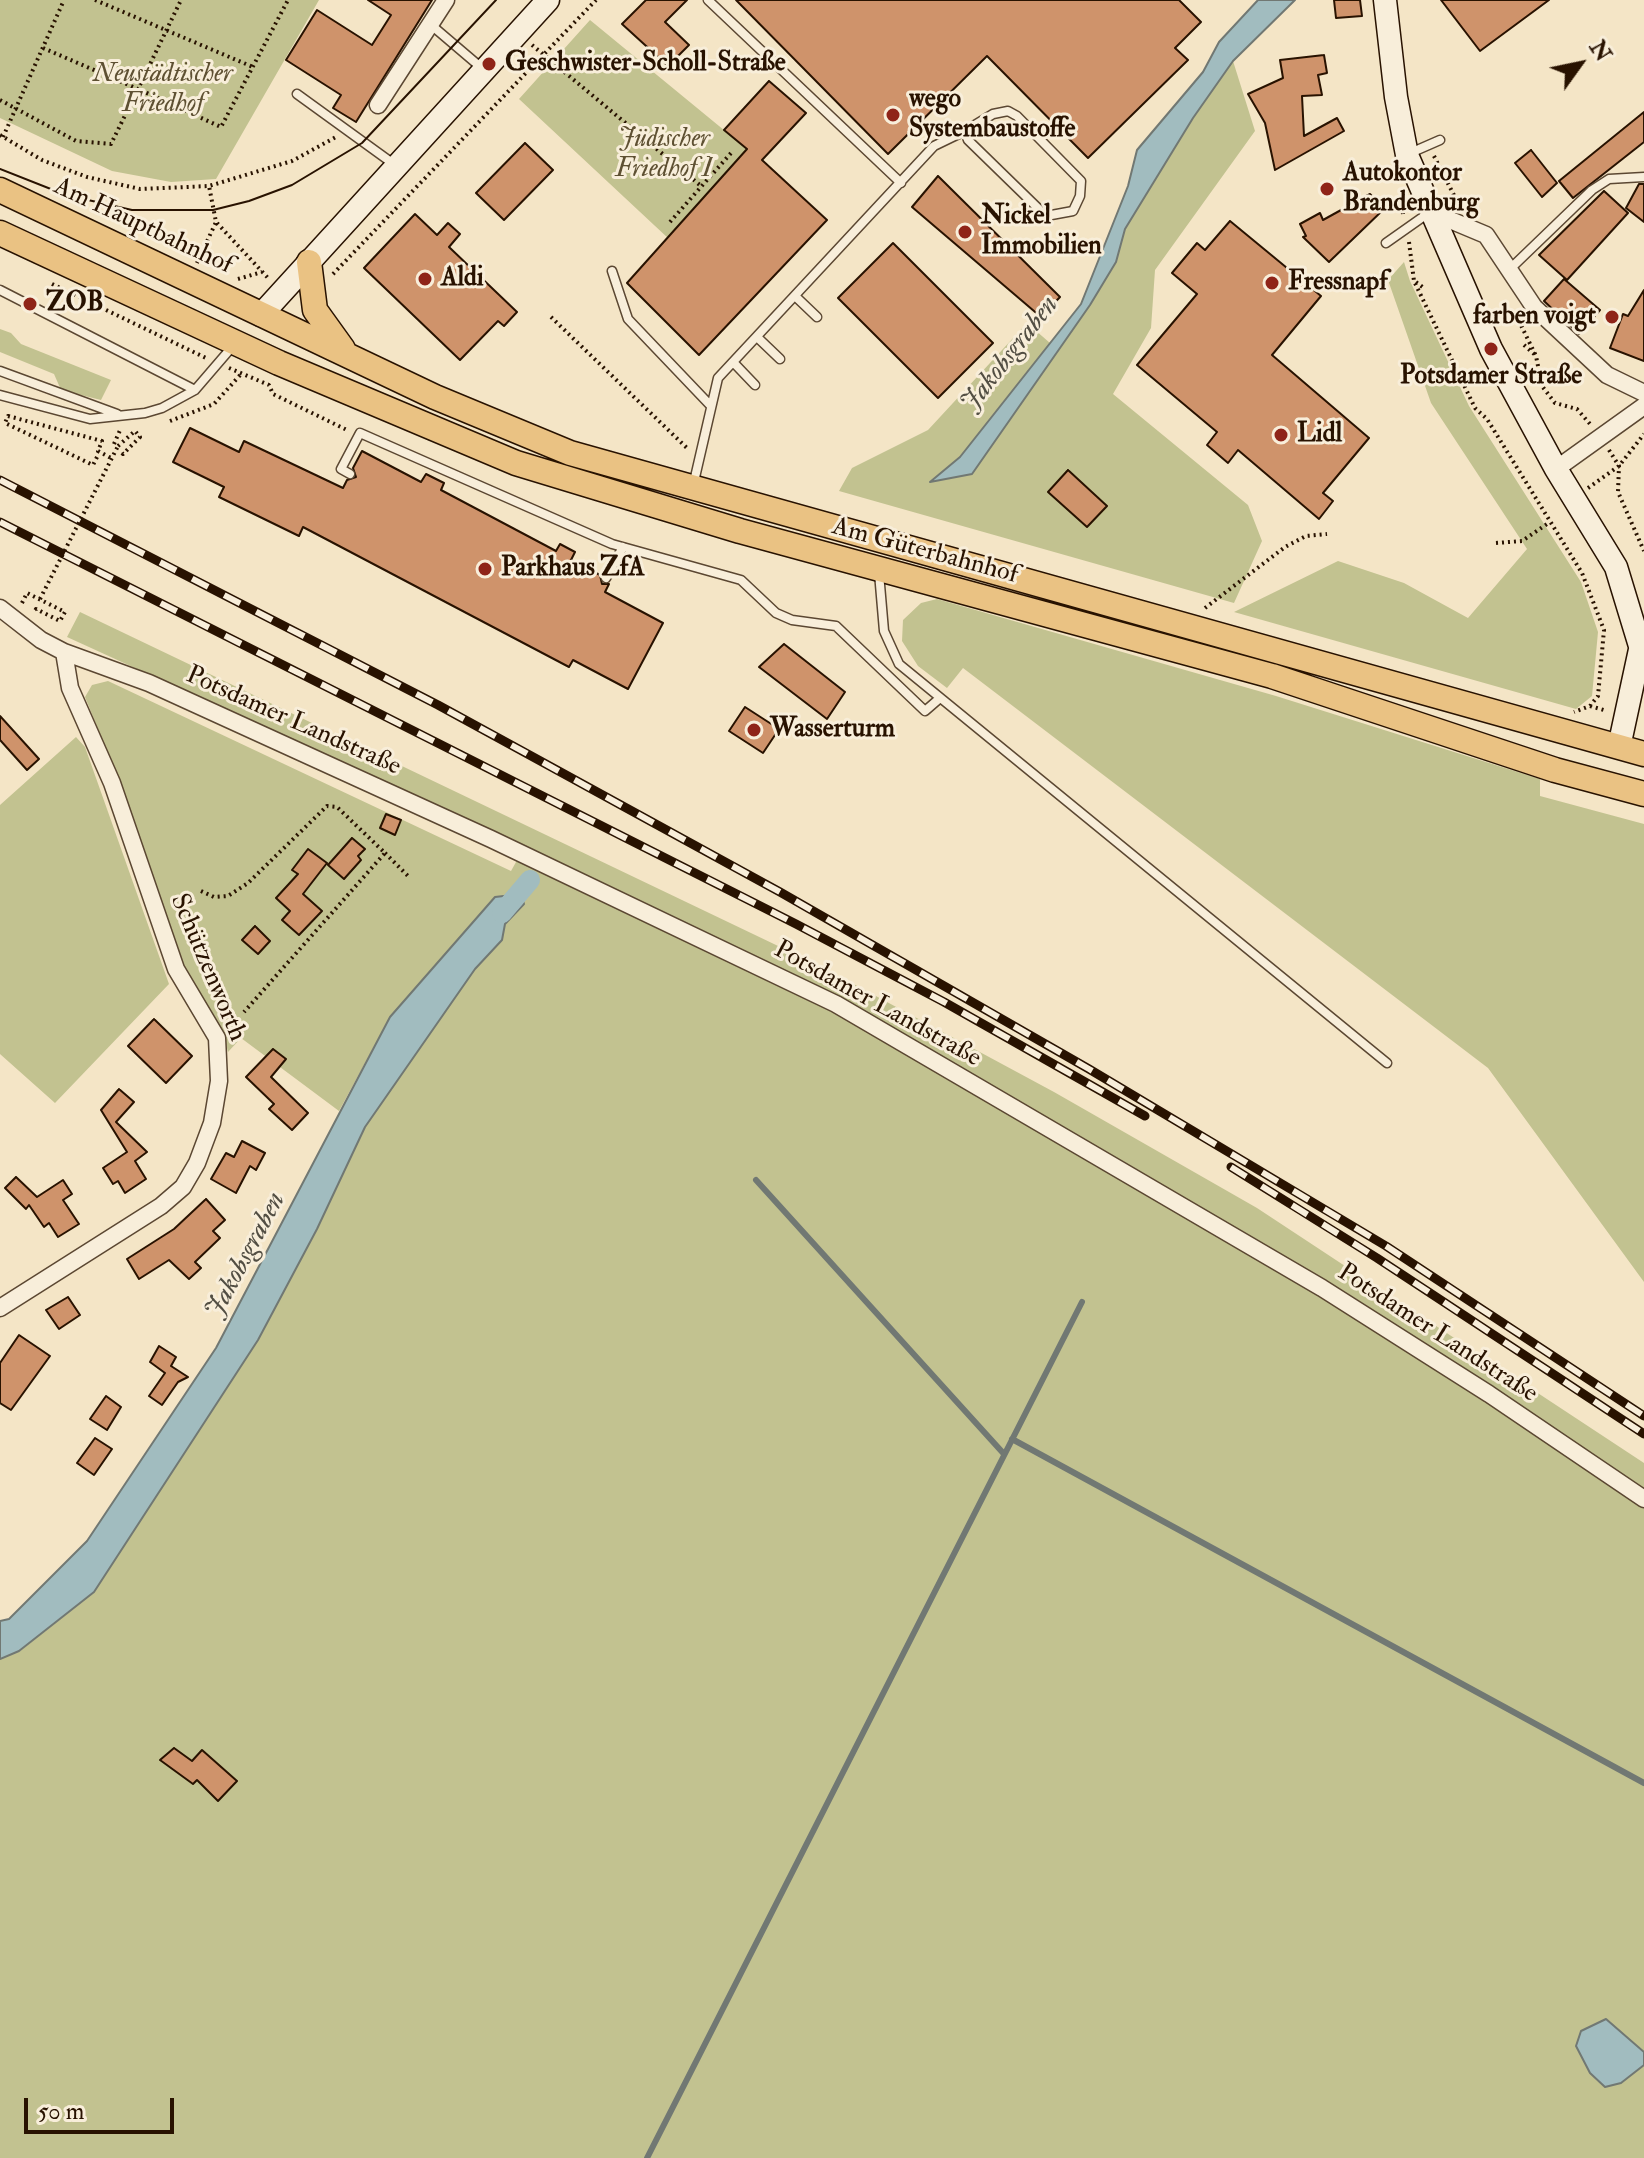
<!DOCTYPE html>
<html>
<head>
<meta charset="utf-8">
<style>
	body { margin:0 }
	#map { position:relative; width:1644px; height:2158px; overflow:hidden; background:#f4e5c6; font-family:"IM FELL Double Pica",serif }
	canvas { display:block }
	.north { position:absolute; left:1540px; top:24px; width:80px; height:80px; -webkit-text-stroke:6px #f8eeda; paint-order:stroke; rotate:57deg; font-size:22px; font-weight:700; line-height:32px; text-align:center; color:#281200 }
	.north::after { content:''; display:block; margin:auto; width:28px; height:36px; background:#281200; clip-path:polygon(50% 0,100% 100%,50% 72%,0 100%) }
	.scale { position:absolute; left:24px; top:2098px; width:150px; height:36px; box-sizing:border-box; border:4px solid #281200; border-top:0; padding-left:10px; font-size:24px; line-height:28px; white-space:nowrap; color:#281200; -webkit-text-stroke:6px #f8eeda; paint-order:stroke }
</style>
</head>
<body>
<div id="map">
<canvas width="1644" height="2158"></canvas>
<div class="north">N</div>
<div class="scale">50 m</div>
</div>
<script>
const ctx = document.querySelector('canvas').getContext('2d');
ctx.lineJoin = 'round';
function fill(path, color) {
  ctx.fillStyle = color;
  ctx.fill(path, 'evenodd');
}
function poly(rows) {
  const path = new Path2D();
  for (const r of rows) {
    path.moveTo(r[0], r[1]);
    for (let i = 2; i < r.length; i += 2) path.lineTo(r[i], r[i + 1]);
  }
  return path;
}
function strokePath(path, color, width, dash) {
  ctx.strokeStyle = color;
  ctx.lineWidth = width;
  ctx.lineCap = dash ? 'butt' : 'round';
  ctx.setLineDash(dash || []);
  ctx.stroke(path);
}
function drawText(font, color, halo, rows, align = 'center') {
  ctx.font = font + ' "IM FELL Double Pica",serif';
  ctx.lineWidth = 6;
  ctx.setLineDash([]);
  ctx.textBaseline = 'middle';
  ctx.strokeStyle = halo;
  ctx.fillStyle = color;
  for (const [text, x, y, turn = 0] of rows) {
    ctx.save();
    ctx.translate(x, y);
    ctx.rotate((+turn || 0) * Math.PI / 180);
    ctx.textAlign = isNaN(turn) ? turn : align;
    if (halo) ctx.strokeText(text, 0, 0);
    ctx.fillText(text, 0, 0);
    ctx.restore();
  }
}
fill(poly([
	[0,0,319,0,216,179,171,182,112,171,0,118],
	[590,20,747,149,669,239,519,99],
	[1233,61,1255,131,1155,270,1151,328,1113,394,1248,505,1262,541,1234,603,839,491,852,468,928,430,1027,323,1050,343,960,457,931,481,972,474,1116,262,1125,229,1192,118],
	[1404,262,1410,281,1469,406,1581,582,1598,632,1592,696,1576,709,1234,612,1338,561,1404,583,1468,618,1527,549,1431,403,1388,280],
	[0,329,11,333,21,344,111,380,101,400,61,390,54,374,0,352],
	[937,599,1276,696,1540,779,1540,796,1644,824,1644,1282,1488,1068,963,668,947,688,918,666,902,641,903,620,921,603],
	[80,612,822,967,1054,1092,1257,1208,1644,1463,1644,2052,1606,2019,1576,2046,1590,2073,1621,2083,1644,2065,1644,2158,0,2158,0,1659,20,1651,94,1592,258,1340,317,1229,365,1127,475,969,502,940,505,924,390,1017,339,1111,241,1038,228,1052,224,1036,178,964,119,781,85,697,92,685,108,681,511,871,525,846,67,637],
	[76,737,85,747,169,984,55,1103,0,1054,0,805]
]), '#c2c290');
const water = poly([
	[1258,0,1295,0,1233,61,1193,118,1125,229,1116,262,1090,305,972,474,930,482,960,457,1081,304,1128,186,1137,150,1203,72,1219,42,1258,0],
	[521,894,524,904,505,924,502,940,475,969,365,1127,317,1229,258,1340,94,1592,19,1651,0,1659,0,1621,9,1619,87,1541,216,1348,390,1017,495,897,521,894],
	[1606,2019,1644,2052,1644,2065,1621,2083,1605,2087,1590,2073,1576,2046,1581,2031,1606,2019]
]);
fill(water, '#a1bcbf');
strokePath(water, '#717873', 2);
strokePath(poly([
	[756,1180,1004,1454],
	[1012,1439,1644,1783],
	[647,2158,1082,1302]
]), '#717873', 6);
strokePath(poly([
	[502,913,530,880]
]), '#a1bcbf', 20);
const building = poly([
	[368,0,432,0,356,122,333,108,341,95,286,60,317,10,372,45,391,15,368,0],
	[646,0,687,0,665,22,689,45,668,66,622,24,646,0],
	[736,0,1179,0,1201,22,1175,48,1188,60,1088,158,987,56,888,154,736,0],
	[1334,0,1360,0,1362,16,1336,18,1334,0],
	[1441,0,1549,0,1480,51,1441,0],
	[1324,55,1327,73,1318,75,1322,95,1302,96,1304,136,1337,118,1344,131,1275,170,1265,123,1248,94,1283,78,1280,60,1324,55],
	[769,81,806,113,762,160,827,220,699,355,627,283,747,149,724,130,769,81],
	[1644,112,1644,142,1573,198,1559,181,1644,112],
	[525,143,553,170,504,220,476,193,525,143],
	[1531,150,1557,183,1542,197,1515,163,1531,150],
	[938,176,1060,297,1041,317,912,207,938,176],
	[1639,184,1644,184,1644,222,1626,208,1639,184],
	[1604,191,1628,213,1567,280,1539,255,1604,191],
	[1370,194,1384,209,1329,262,1303,237,1306,236,1300,224,1320,213,1323,220,1370,194],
	[415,214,437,235,448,223,460,234,449,247,517,312,504,326,498,321,460,360,364,268,415,214],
	[1230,221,1321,296,1272,355,1369,438,1323,493,1333,501,1319,519,1238,450,1228,463,1207,445,1217,432,1137,365,1197,294,1172,273,1197,243,1205,250,1230,221],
	[893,243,993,343,938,398,838,298,893,243],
	[1564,279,1600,310,1579,334,1544,301,1564,279],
	[1644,290,1644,361,1610,348,1623,314,1628,316,1644,290],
	[190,428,239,452,244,441,343,488,347,480,356,477,353,468,362,451,421,482,426,474,444,483,441,490,556,551,560,544,575,552,571,560,600,575,602,584,609,584,605,592,663,623,628,689,573,660,569,667,303,527,299,536,219,497,224,487,173,462,190,428],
	[1068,470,1107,506,1087,527,1048,492,1068,470],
	[784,644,845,692,827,719,759,667,784,644],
	[745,707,779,729,763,753,729,731,745,707],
	[0,716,39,759,27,770,0,740,0,716],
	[386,814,401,820,395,835,380,828,386,814],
	[352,838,365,849,358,856,361,860,344,879,328,865,352,838],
	[308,849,327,863,303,894,322,911,299,935,282,920,290,911,276,898,298,874,292,870,308,849],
	[255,926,270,941,258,954,242,940,255,926],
	[154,1019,192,1056,166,1083,128,1046,154,1019],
	[273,1049,286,1059,271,1077,308,1113,292,1130,269,1109,274,1104,246,1077,273,1049],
	[119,1089,134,1102,116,1122,147,1152,135,1161,146,1179,125,1193,118,1181,113,1184,103,1168,127,1152,101,1110,119,1089],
	[242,1141,265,1153,256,1170,250,1166,236,1193,211,1179,226,1153,234,1157,242,1141],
	[16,1177,37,1197,63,1180,72,1194,63,1200,79,1224,58,1237,49,1223,44,1227,29,1205,26,1209,5,1188,16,1177],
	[206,1199,225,1220,213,1231,220,1238,195,1262,201,1268,189,1279,169,1260,139,1279,127,1259,174,1229,206,1199],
	[68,1297,80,1315,59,1329,46,1310,68,1297],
	[19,1335,50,1356,11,1410,0,1403,0,1363,19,1335],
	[159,1346,176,1357,171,1366,188,1377,178,1382,162,1405,149,1396,165,1373,150,1362,159,1346],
	[106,1396,121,1407,107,1430,90,1419,106,1396],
	[95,1438,112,1449,94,1475,77,1463,95,1438],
	[174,1748,192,1761,202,1750,237,1781,218,1801,197,1780,193,1784,160,1760,174,1748]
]);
fill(building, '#cf936b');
strokePath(building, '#281200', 2);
const lane = poly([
	[708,0,901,183],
	[430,24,484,70],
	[297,94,395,165],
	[1408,154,1440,140],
	[1386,243,1430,212],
	[1510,269,1592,190,1609,179,1644,177],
	[612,271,628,319,710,405],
	[0,290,195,390],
	[795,296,817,317],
	[757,337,780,359],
	[733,362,755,385],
	[0,371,117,414],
	[0,395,90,419,145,413,162,408,195,390,232,347],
	[350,474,341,469,360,433,612,544,741,580,776,613,792,620,836,626,925,711,940,698],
	[693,486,718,378,934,146,965,131,968,140,1046,216,1073,211,1080,196,1081,181,1017,116,1008,111,993,114,965,131],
	[879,573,884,631,899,664,1387,1063],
	[606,578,623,547]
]);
const street = poly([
	[378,105,446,0],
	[1431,212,1486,235,1534,307,1607,375,1644,393],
	[1556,469,1644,406],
	[0,608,41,640,64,652,149,683,491,839,836,1004,1322,1288,1489,1394,1644,1499],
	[0,1308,161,1206,183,1187,197,1163,212,1123,219,1081,217,1038,176,969,112,783,70,688,64,652]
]);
const secondary = poly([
	[1385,0,1396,97,1407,155,1491,349,1556,469,1616,567,1644,659],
	[261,315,548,0],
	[1619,747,1641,645]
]);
const primary = poly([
	[0,190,435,397,570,453,1644,754],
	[0,233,279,363,516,463,740,531,1272,676,1555,770,1644,794],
	[309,262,315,310,343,349]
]);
strokePath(lane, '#5b4732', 11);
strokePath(street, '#5b4732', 19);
strokePath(secondary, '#281200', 25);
strokePath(primary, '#281200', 27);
strokePath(poly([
	[95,0,253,67],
	[532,45,701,186],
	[43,48,138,89,181,0],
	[0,100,76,141,111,144,138,89,221,127,288,0],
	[0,135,42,160,87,177,140,189,209,186,292,161,336,137],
	[3,137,64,0],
	[1434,156,1459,205],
	[1400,195,1403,214],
	[670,222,731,153],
	[217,223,268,278],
	[1409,242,1414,281,1475,408,1487,419,1582,573,1604,630,1598,696,1590,706,1574,712],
	[197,263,216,222,209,186],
	[333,274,596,0],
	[238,279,262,272],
	[1416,282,1425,289],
	[52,284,206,358],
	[1516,315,1536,356,1542,386,1555,403,1577,409,1590,424],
	[551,317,688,449],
	[1524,345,1534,354],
	[229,368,269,385,273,394,347,430],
	[170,421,214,404,242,373],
	[114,444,121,428],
	[118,446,135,431,140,437,123,454,120,451],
	[1609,450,1619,466,1618,492,1644,551],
	[97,457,93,465,5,423,8,416,102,441,98,451,111,458],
	[1588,488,1619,466,1644,434],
	[1496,543,1522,541,1550,522],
	[22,603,27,593,65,612,60,621,36,609,34,613],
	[1205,608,1285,547,1306,536,1327,534],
	[1590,706,1607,711],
	[385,853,410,878],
	[201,891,214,897,228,896,248,883,327,806,337,807,385,853,244,1012]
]), '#281200', 4, [2, 4]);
strokePath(lane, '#f8eeda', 8);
strokePath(street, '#f8eeda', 16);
strokePath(secondary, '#f8eeda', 22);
strokePath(primary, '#eac283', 24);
strokePath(poly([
	[0,169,66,195,132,210,213,210,249,201,292,185,362,143,496,0]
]), '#281200', 2);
const rail = poly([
	[0,480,438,705,780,892,1089,1069,1386,1246,1644,1416],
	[0,522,796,924,944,1002,1145,1116],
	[1231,1167,1377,1258,1644,1434]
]);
strokePath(rail, '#281200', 9);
strokePath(rail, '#f8eeda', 6, [18]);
strokePath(poly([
	[40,599,118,446]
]), '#281200', 4, [2, 4]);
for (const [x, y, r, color] of [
	[489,64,8,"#8f2418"],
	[893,115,8,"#8f2418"],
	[1327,189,8,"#8f2418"],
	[965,232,8,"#8f2418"],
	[425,279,8,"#8f2418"],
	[1272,283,8,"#8f2418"],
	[30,304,8,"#8f2418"],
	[1612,317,8,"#8f2418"],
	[1491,349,8,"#8f2418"],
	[1281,435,8,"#8f2418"],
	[485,569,8,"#8f2418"],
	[754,730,8,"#8f2418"]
]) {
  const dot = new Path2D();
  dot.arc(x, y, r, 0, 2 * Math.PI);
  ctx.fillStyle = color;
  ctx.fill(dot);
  strokePath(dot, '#f8eeda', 3);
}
drawText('bold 26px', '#281200', '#f8eeda', [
	["Geschwister-Scholl-Straße",505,64],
	["wego",909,100],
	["Systembaustoffe",909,130],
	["Autokontor",1343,174],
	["Brandenburg",1343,204],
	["Nickel",981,217],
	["Immobilien",981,247],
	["Aldi",441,279],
	["Fressnapf",1288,283],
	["ZOB",46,304],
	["farben voigt",1596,317,"right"],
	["Potsdamer Straße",1491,377,"center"],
	["Lidl",1297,435],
	["Parkhaus ZfA",501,569],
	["Wasserturm",770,730]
], 'left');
drawText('italic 26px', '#5e5032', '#f8eeda', [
	["Neustädtischer",163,75],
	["Friedhof",163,105],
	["Jüdischer",664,140],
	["Friedhof I",664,170]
]);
drawText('26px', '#281200', '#f8eeda', [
	["Am Hauptbahnhof",143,227,25],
	["Am Güterbahnhof",925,552,15],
	["Potsdamer Landstraße",293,722,24],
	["Schützenworth",207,968,67],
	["Potsdamer Landstraße",877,1005,29],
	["Potsdamer Landstraße",1437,1334,33]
]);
drawText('italic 28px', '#524e43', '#f8eeda', [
	["Jakobsgraben",1011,355,-52],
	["Jakobsgraben",247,1256,-62]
]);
</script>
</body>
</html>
